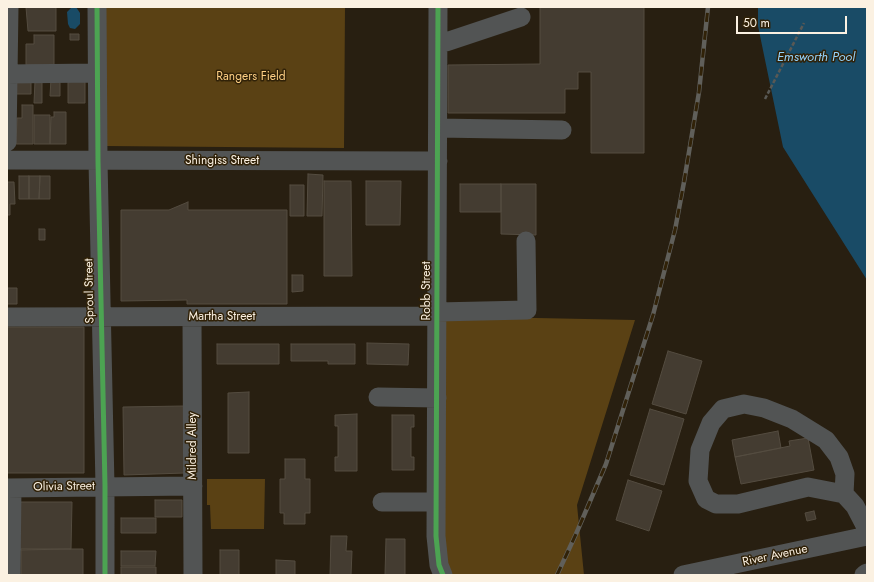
<!DOCTYPE html>
<html>
<head>
<meta charset="utf-8">
<style>
	body { margin:0 }
	#map { position:relative; width:874px; height:582px; overflow:hidden; background:#281f11; font-family:Jost,sans-serif }
	canvas { display:block }
	.frame { position:absolute; inset:0; border:8px solid #fbf1e2; pointer-events:none }
	.scale { position:absolute; left:736px; top:16px; width:111px; height:18px; box-sizing:border-box; border:2px solid #fbf1e2; border-top:0; padding-left:5px; font-size:12px; line-height:14px; white-space:nowrap; color:#fbf1e2; -webkit-text-stroke:3px #312208; paint-order:stroke }
</style>
</head>
<body>
<div id="map">
<canvas width="874" height="582"></canvas>
<div class="frame"></div>
<div class="scale">50 m</div>
</div>
<script>
const ctx = document.querySelector('canvas').getContext('2d');
ctx.lineJoin = 'round';
function fill(path, color) {
  ctx.fillStyle = color;
  ctx.fill(path, 'evenodd');
}
function poly(rows) {
  const path = new Path2D();
  for (const r of rows) {
    path.moveTo(r[0], r[1]);
    for (let i = 2; i < r.length; i += 2) path.lineTo(r[i], r[i + 1]);
  }
  return path;
}
function strokePath(path, color, width, dash) {
  ctx.strokeStyle = color;
  ctx.lineWidth = width;
  ctx.lineCap = dash ? 'butt' : 'round';
  ctx.setLineDash(dash || []);
  ctx.stroke(path);
}
function drawText(font, color, halo, rows, align = 'center') {
  ctx.font = font + ' Jost,sans-serif';
  ctx.lineWidth = 3;
  ctx.setLineDash([]);
  ctx.textBaseline = 'middle';
  ctx.strokeStyle = halo;
  ctx.fillStyle = color;
  for (const [text, x, y, turn = 0] of rows) {
    ctx.save();
    ctx.translate(x, y);
    ctx.rotate((+turn || 0) * Math.PI / 180);
    ctx.textAlign = isNaN(turn) ? turn : align;
    if (halo) ctx.strokeText(text, 0, 0);
    ctx.fillText(text, 0, 0);
    ctx.restore();
  }
}
fill(poly([
	[105,7,345,7,344,148,105,146],
	[438,316,635,320,577,505,584,575,443,575],
	[207,479,265,479,264,529,211,529,210,505,207,505]
]), '#5a4114');
fill(poly([
	[72,7,76,7,80,13,80,24,75,29,70,28,68,24,67,12],
	[758,7,867,7,867,280,783,147,758,26]
]), '#194b66');
const building = poly([
	[26,7,56,7,56,31,28,31,26,7],
	[540,7,644,7,644,153,591,153,591,72,578,72,578,89,565,89,565,113,448,113,448,65,540,64,540,7],
	[70,34,79,34,79,40,70,40,70,34],
	[34,35,54,35,54,65,26,65,26,44,34,44,34,35],
	[16,79,31,79,31,94,16,94,16,79],
	[51,79,60,79,60,96,50,96,51,79],
	[68,79,85,79,85,103,68,103,68,79],
	[35,81,42,81,42,103,34,103,35,81],
	[22,105,33,105,33,144,16,144,17,118,22,118,22,105],
	[54,112,66,112,66,144,50,144,51,117,54,117,54,112],
	[34,115,50,115,50,144,34,144,34,115],
	[308,174,323,175,322,216,307,216,308,174],
	[19,176,29,176,29,199,19,199,19,176],
	[29,176,40,176,39,199,29,199,29,176],
	[40,176,50,176,50,199,39,199,40,176],
	[324,181,351,181,352,276,324,276,324,181],
	[366,181,401,181,400,225,366,225,366,181],
	[7,182,14,182,15,204,10,204,10,215,7,215,7,182],
	[460,184,501,184,501,212,460,212,460,184],
	[501,184,536,184,536,235,501,234,501,184],
	[290,185,304,185,304,216,290,216,290,185],
	[188,202,188,210,287,210,287,304,187,304,187,300,121,301,121,210,169,210,188,202],
	[39,229,45,229,45,240,39,240,39,229],
	[292,275,303,275,303,291,292,292,292,275],
	[7,288,17,288,17,304,7,304,7,288],
	[7,327,84,327,84,473,7,473,7,327],
	[367,343,409,344,408,365,367,364,367,343],
	[217,344,279,344,279,364,217,364,217,344],
	[291,344,355,344,355,364,328,364,328,361,291,361,291,344],
	[668,351,702,361,686,414,652,404,668,351],
	[249,392,249,453,228,453,228,393,249,392],
	[184,406,185,473,124,475,123,407,184,406],
	[650,409,684,419,664,485,630,475,650,409],
	[357,414,357,471,335,471,335,457,338,457,338,426,335,426,335,415,357,414],
	[392,415,414,415,414,427,411,427,411,457,414,457,414,470,392,470,392,415],
	[778,431,781,448,735,457,732,440,778,431],
	[808,438,814,470,741,484,735,457,790,446,789,441,808,438],
	[285,459,305,459,305,479,310,479,310,513,305,513,305,524,284,524,284,513,280,513,280,479,285,479,285,459],
	[628,480,662,491,649,531,616,520,628,480],
	[155,500,182,500,182,517,155,517,155,500],
	[18,502,72,502,71,549,18,550,18,502],
	[814,511,816,519,807,521,805,513,814,511],
	[121,518,156,518,156,533,121,533,121,518],
	[331,536,347,536,346,551,352,551,351,575,330,575,331,536],
	[386,539,405,539,405,575,385,575,386,539],
	[21,549,83,549,83,575,21,575,21,549],
	[220,550,239,550,239,575,220,575,220,550],
	[121,551,156,551,155,566,121,566,121,551],
	[276,560,295,561,295,575,276,575,276,560],
	[121,567,156,567,156,575,121,575,121,567]
]);
fill(building, '#443c31');
strokePath(building, '#544c40', 1);
strokePath(poly([
	[765,99,804,23]
]), '#595955', 2.5, [4, 2]);
strokePath(poly([
	[97,7,98,161,105,486,105,575],
	[438,7,436,536,439,565,443,575],
	[438,40,446,42,521,17],
	[7,74,97,73],
	[438,128,562,130],
	[7,142,9,7],
	[7,160,438,161],
	[437,312,527,310,526,241],
	[7,317,437,316],
	[192,317,193,575],
	[378,397,437,398],
	[7,488,193,486],
	[844,494,845,474,839,457,826,440,792,419,764,408,744,404,723,409,711,423,700,450,698,481,706,499,716,504,738,504,808,487,844,494,855,506,867,529],
	[382,502,436,502],
	[11,575,12,488],
	[683,575,867,536],
	[864,575,867,573]
]), '#525454', 19);
const rail = poly([
	[557,575,576,534,606,464,653,315,675,230,684,182,699,92,708,7]
]);
strokePath(rail, '#605f5a', 4.5);
strokePath(rail, '#312208', 3, [9]);
strokePath(poly([
	[97,7,98,161,105,486,105,575],
	[438,7,436,536,439,565,443,575]
]), '#4ca352', 5);
drawText('12px', '#fecf84', '#312208', [
	["Rangers Field",251,77]
]);
drawText('12px', '#fbf1e2', '#312208', [
	["Shingiss Street",222,161],
	["Sproul Street",90,291,-91],
	["Robb Street",427,291,-90],
	["Martha Street",222,317],
	["Mildred Alley",193,446,-90],
	["Olivia Street",64,487,-1],
	["River Avenue",775,556,-12]
]);
drawText('italic 13px', '#94d2fa', '#312208', [
	["Emsworth Pool",816,58]
]);
</script>
</body>
</html>
